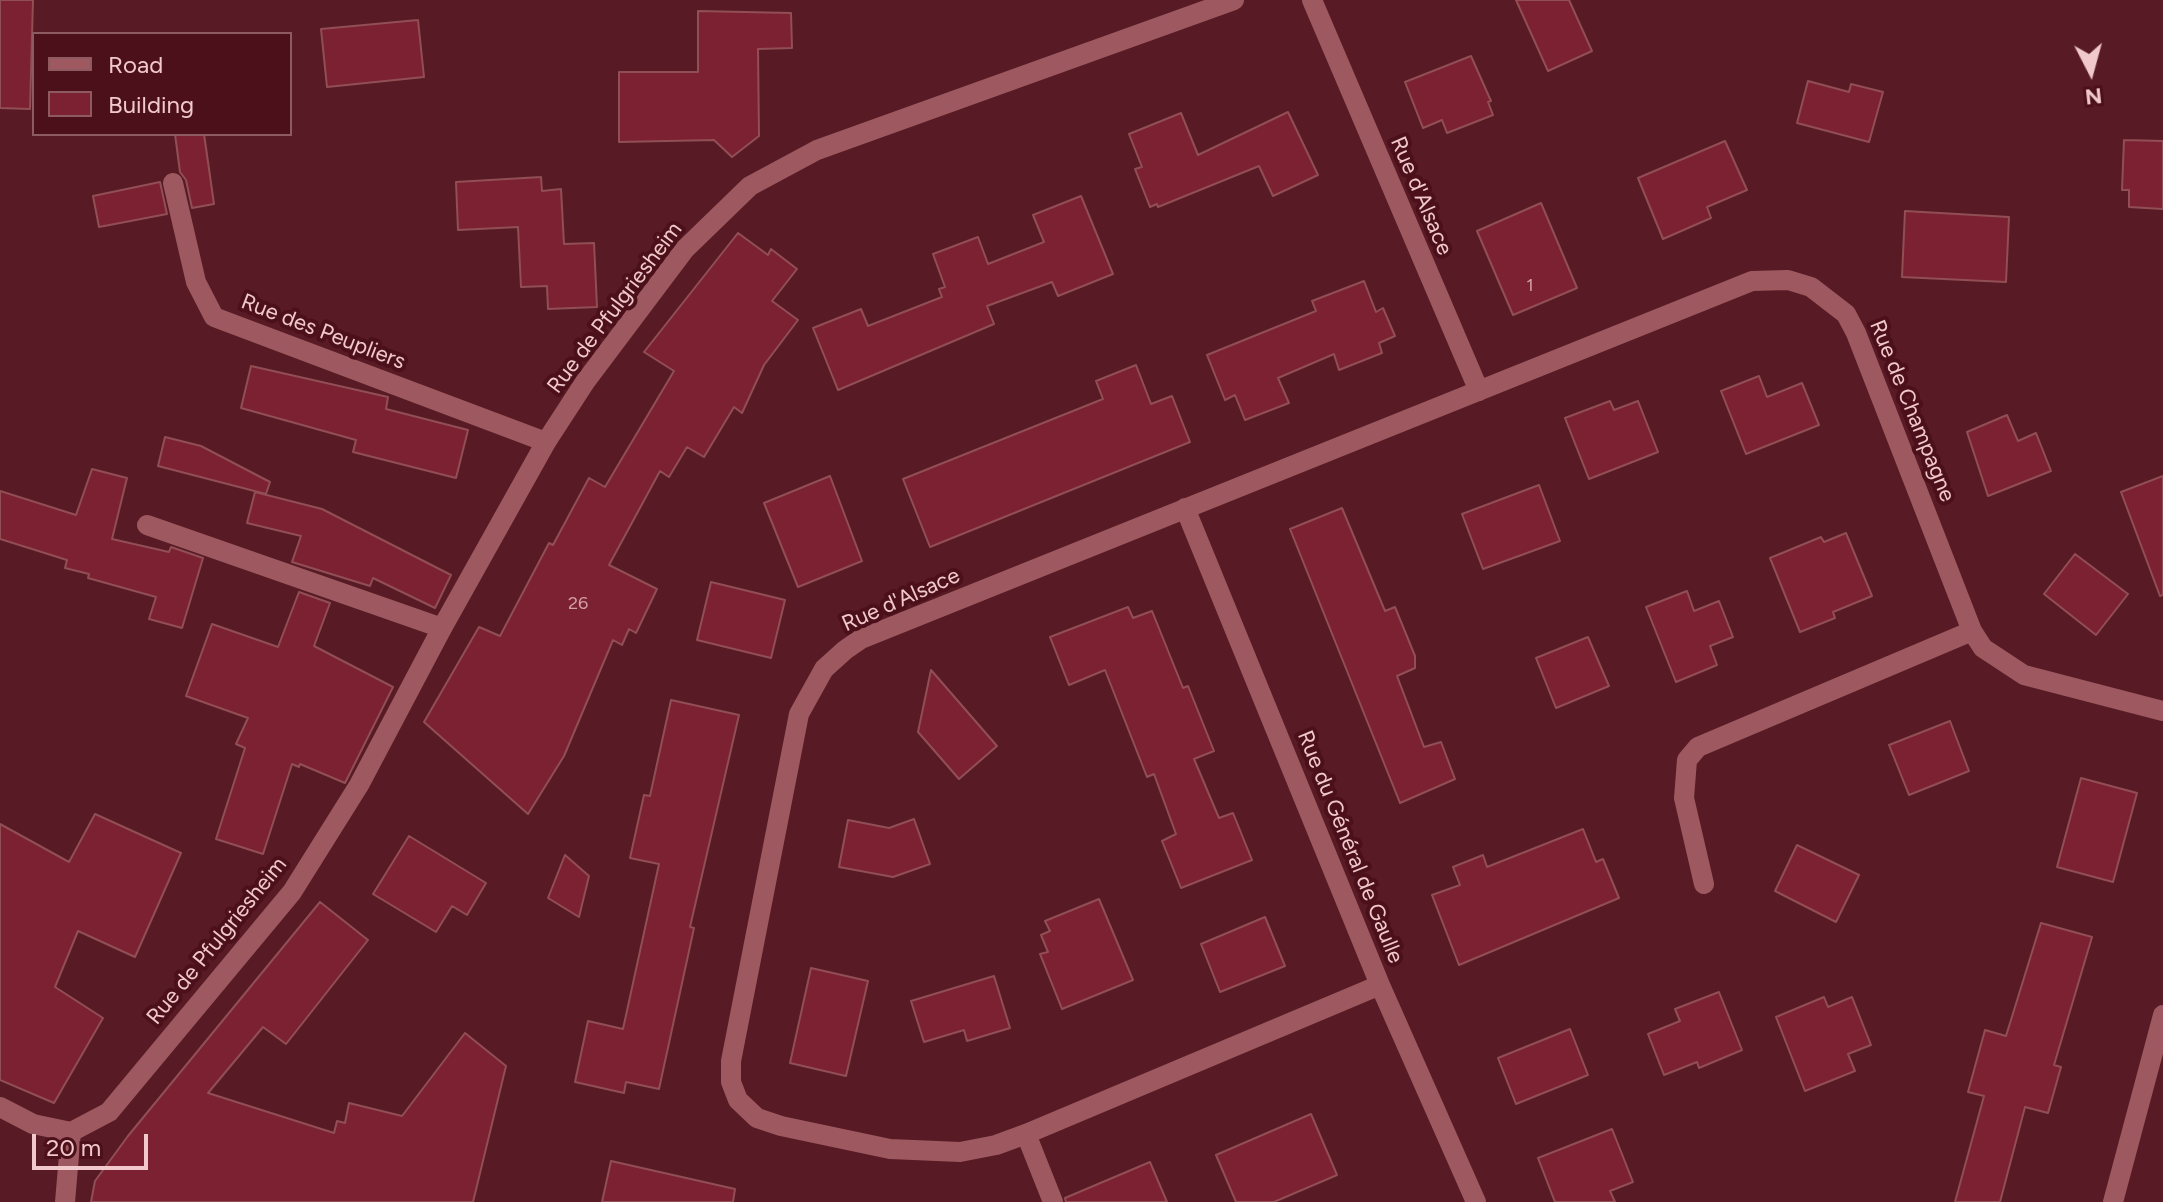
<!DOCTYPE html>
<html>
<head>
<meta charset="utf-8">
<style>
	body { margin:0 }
	#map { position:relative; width:2163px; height:1202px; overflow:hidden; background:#581b25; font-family:Figtree,sans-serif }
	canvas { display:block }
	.legend { position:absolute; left:32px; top:32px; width:260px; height:104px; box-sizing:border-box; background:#4c101b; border:2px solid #8e5a62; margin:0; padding:10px 14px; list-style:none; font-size:24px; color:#f1c9cc }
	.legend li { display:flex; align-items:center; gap:16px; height:40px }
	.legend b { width:40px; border:2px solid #8e5a62 }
	.north { position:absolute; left:2051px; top:32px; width:80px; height:80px; -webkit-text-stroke:6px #4c101b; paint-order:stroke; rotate:174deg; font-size:22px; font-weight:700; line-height:32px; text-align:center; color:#f1c9cc }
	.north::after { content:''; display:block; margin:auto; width:28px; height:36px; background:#f1c9cc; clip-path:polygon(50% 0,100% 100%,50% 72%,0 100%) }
	.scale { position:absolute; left:32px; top:1134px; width:116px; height:36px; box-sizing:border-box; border:4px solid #f1c9cc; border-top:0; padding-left:10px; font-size:24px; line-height:28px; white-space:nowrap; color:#f1c9cc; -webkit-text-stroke:6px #4c101b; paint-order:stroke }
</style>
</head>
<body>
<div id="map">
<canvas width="2163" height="1202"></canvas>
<ul class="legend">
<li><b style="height:10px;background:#9d595f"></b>Road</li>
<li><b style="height:22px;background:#7b2132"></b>Building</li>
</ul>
<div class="north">N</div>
<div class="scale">20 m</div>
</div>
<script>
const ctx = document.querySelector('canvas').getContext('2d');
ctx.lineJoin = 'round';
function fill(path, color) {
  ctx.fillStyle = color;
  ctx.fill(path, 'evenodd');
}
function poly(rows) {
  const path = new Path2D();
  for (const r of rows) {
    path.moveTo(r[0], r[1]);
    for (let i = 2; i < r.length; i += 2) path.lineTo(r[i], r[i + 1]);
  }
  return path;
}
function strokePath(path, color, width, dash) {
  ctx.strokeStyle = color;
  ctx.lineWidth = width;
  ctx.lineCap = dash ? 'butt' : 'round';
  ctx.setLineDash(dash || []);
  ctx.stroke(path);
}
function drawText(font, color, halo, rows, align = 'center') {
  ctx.font = font + ' Figtree,sans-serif';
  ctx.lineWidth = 8;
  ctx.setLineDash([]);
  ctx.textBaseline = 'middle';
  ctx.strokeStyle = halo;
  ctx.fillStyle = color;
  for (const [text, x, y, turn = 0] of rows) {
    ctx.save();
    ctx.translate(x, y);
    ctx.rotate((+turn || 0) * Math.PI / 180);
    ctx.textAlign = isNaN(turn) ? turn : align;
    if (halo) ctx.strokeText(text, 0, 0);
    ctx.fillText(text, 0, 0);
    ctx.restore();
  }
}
const building = poly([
	[0,0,33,0,30,109,0,108,0,0],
	[1516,0,1569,0,1592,51,1548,71,1516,0],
	[698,11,791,13,792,48,758,49,759,136,732,157,714,140,619,142,619,72,698,72,698,11],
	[418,20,424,77,327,87,321,29,418,20],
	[1471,56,1491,101,1488,102,1493,115,1447,133,1442,120,1423,128,1405,82,1471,56],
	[1808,81,1849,92,1851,84,1883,92,1869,142,1797,123,1808,81],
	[1288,112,1318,175,1273,196,1259,166,1158,207,1157,204,1150,207,1135,169,1142,167,1129,134,1181,113,1198,155,1288,112],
	[175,134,204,134,214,204,192,208,186,180,180,172,175,134],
	[2124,140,2163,141,2163,209,2129,207,2129,190,2122,190,2124,140],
	[1725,141,1747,190,1707,207,1711,218,1663,239,1638,178,1725,141],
	[541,177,542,191,561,189,564,244,594,243,597,307,548,309,547,286,521,287,518,227,458,230,456,182,541,177],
	[160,182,167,214,99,227,93,196,160,182],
	[1081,196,1113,274,1058,296,1052,282,987,306,994,324,838,390,813,328,861,309,868,326,942,297,939,289,945,287,933,254,978,237,988,264,1044,242,1033,215,1081,196],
	[1541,203,1577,288,1513,315,1477,231,1541,203],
	[1905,211,2009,217,2006,282,1902,277,1905,211],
	[738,233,768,255,771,249,797,269,772,301,798,320,764,365,742,413,734,407,704,457,687,447,669,477,660,471,609,565,657,589,636,633,629,629,622,645,613,640,564,756,528,814,424,722,479,627,500,636,549,543,553,545,589,478,605,487,674,371,644,352,738,233],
	[1364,281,1376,312,1383,308,1395,336,1379,343,1382,353,1339,370,1334,354,1278,378,1289,403,1245,420,1235,395,1225,400,1207,355,1316,311,1312,301,1364,281],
	[1136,365,1151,404,1172,396,1190,442,930,547,903,479,1103,399,1096,381,1136,365],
	[251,366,388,397,386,409,468,430,456,478,353,452,356,440,241,408,251,366],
	[1759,376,1767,397,1802,383,1819,425,1746,454,1721,391,1759,376],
	[1610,401,1614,410,1638,401,1658,452,1589,479,1565,418,1610,401],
	[2007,415,2018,441,2036,433,2051,471,1988,496,1967,432,2007,415],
	[165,437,201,446,270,482,266,494,158,466,165,437],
	[92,469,127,478,112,539,169,552,171,547,203,558,182,628,149,619,156,597,88,578,89,574,65,568,67,560,0,539,0,491,76,515,92,469],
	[830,476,862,561,798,587,764,503,830,476],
	[2163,476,2163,595,2160,596,2121,492,2163,476],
	[1539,485,1560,541,1483,569,1462,514,1539,485],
	[255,492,322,509,451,575,435,608,373,578,370,586,292,562,301,536,247,523,255,492],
	[1342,508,1385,611,1395,607,1415,656,1415,668,1397,676,1424,747,1441,742,1455,779,1400,803,1290,529,1342,508],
	[1846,533,1872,596,1833,612,1835,618,1800,632,1770,558,1821,537,1824,542,1846,533],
	[2075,554,2128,594,2096,635,2044,594,2075,554],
	[711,582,785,600,771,658,697,640,711,582],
	[1687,591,1694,611,1719,601,1733,637,1710,646,1717,665,1676,682,1646,607,1687,591],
	[299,592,330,603,314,646,393,687,345,783,300,764,299,767,292,764,263,854,216,839,245,748,236,744,248,718,186,696,212,624,278,647,299,592],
	[1128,607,1133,618,1152,611,1183,688,1188,686,1214,751,1194,759,1219,818,1233,813,1252,860,1181,888,1162,841,1176,834,1154,774,1147,777,1105,670,1069,685,1050,637,1128,607],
	[1588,637,1609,686,1556,708,1536,658,1588,637],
	[931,670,997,746,959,779,918,732,931,670],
	[671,700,739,715,690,927,694,928,659,1089,626,1082,624,1093,575,1082,588,1021,623,1029,659,864,630,858,644,795,650,796,671,700],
	[1950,721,1969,771,1909,795,1889,745,1950,721],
	[2081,778,2137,793,2113,882,2057,867,2081,778],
	[95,814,181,853,135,957,78,931,55,987,103,1018,54,1103,0,1080,0,824,69,862,95,814],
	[914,819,930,864,893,877,839,867,848,820,889,828,914,819],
	[1583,829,1596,862,1603,859,1619,898,1459,965,1432,895,1460,885,1453,867,1483,855,1487,867,1583,829],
	[409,836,486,883,467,915,452,906,436,932,373,894,409,836],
	[1797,845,1859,875,1836,922,1775,891,1797,845],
	[565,855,589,876,579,917,548,898,565,855],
	[1099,899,1133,980,1062,1009,1040,954,1048,952,1041,935,1050,931,1045,921,1099,899],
	[320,902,368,940,286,1044,263,1027,208,1093,334,1133,337,1121,345,1123,349,1103,402,1116,465,1033,506,1066,473,1202,91,1202,95,1181,128,1136,320,902],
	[1265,917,1285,966,1220,992,1201,944,1265,917],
	[2041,923,2092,937,2054,1065,2061,1067,2048,1113,2025,1107,2000,1202,1955,1202,1984,1096,1968,1092,1985,1030,2006,1036,2041,923],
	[811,968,868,981,846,1076,790,1063,811,968],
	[994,976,1010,1028,967,1041,964,1030,924,1042,911,1001,994,976],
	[1719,992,1742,1050,1699,1068,1697,1062,1664,1075,1648,1034,1680,1021,1675,1009,1719,992],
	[1824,997,1828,1007,1852,997,1871,1045,1848,1054,1855,1071,1805,1091,1776,1017,1824,997],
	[1570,1029,1588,1075,1516,1104,1498,1058,1570,1029],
	[1311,1114,1337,1175,1274,1202,1236,1202,1216,1155,1311,1114],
	[1612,1129,1633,1182,1610,1191,1615,1202,1555,1202,1538,1158,1612,1129],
	[611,1161,735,1189,733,1202,602,1202,611,1161],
	[1150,1162,1167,1202,1066,1202,1065,1198,1150,1162]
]);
fill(building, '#7b2132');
strokePath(building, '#914e55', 2);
strokePath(poly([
	[1312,0,1479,391],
	[173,183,196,282,214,317,546,442],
	[1185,508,1380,985,1476,1202],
	[147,525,442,628],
	[1704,884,1684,798,1687,760,1698,747,1972,631],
	[1380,985,1026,1134,996,1145,960,1152,890,1149,781,1126,757,1118,738,1100,731,1082,731,1061,799,714,824,669,845,650,861,639,1752,281,1788,280,1811,287,1846,314,1856,333,1972,631,1983,648,2024,675,2163,711],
	[1026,1134,1053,1202],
	[65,1202,71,1132],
	[2113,1202,2163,1015]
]), '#9d595f', 20);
strokePath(poly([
	[0,1107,33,1124,71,1132,109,1112,292,892,359,785,442,628,546,442,585,382,685,249,750,186,817,150,1234,0]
]), '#9d595f', 20);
drawText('18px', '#d49fa6', null, [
	["1",1530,286],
	["26",578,604]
]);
drawText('22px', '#f1c9cc', '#4c101b', [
	["Rue d'Alsace",1421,196,67],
	["Rue de Pfulgriesheim",615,308,-53],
	["Rue des Peupliers",323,332,21],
	["Rue de Champagne",1912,411,68],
	["Rue d'Alsace",901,600,-24],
	["Rue du Général de Gaulle",1350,847,68],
	["Rue de Pfulgriesheim",217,941,-51]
]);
</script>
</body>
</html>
